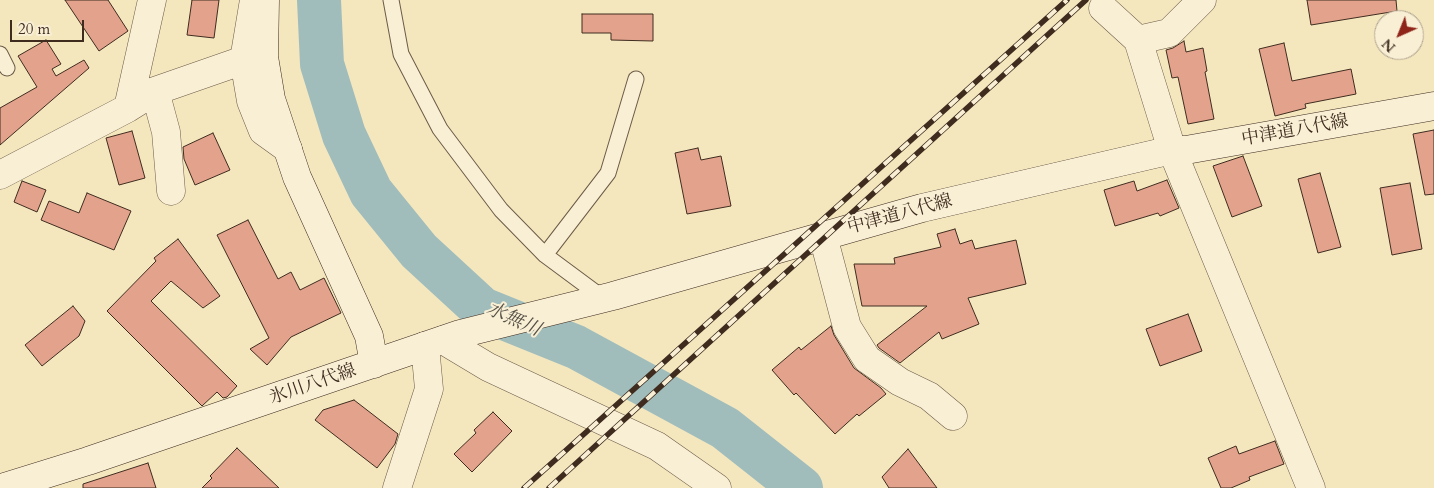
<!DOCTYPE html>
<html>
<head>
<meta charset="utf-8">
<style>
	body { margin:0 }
	#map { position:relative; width:1434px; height:488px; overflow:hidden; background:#f4e7be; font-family:Cardo,serif }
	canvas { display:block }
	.north { position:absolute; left:1374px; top:10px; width:50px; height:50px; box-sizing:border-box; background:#f8efd5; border:1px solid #aea18c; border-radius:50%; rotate:224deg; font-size:14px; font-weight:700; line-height:20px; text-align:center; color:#3f2c1f }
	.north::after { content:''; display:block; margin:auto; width:18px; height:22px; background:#8f2418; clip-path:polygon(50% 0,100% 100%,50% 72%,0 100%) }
	.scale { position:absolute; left:10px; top:20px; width:74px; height:22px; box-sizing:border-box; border:2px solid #3f2c1f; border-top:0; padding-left:6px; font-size:15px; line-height:18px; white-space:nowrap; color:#3f2c1f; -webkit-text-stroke:4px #f8efd5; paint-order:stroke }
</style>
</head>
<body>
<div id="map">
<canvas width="1434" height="488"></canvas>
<div class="north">N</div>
<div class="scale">20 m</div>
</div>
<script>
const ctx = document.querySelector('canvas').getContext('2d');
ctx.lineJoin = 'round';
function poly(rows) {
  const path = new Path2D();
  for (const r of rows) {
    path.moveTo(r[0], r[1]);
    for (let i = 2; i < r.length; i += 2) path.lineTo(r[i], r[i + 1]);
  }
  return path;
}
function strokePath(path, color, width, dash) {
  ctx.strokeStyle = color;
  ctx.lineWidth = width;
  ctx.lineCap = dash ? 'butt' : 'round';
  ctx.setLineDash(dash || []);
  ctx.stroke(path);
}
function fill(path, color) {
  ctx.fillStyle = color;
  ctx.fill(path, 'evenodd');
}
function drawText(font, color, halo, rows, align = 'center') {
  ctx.font = font + ' Cardo,"Noto Serif JP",serif';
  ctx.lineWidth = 4;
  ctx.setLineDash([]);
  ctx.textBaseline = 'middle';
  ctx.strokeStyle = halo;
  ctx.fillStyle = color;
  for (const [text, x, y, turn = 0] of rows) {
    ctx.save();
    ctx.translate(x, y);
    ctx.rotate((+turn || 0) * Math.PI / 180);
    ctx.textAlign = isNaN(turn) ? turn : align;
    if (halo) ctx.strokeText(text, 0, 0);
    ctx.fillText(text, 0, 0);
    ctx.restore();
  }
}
strokePath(poly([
	[319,0,322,64,344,135,371,192,419,251,482,309,576,347,725,428,801,488]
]), '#a0bdbc', 44);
const building = poly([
	[65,0,108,0,128,31,99,51,65,0],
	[192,0,219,0,214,38,187,35,192,0],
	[1307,0,1396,0,1397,11,1311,25,1307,0],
	[582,14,653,14,653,41,611,40,611,33,582,33,582,14],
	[46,40,61,64,52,69,56,76,84,60,89,68,0,145,0,108,37,87,18,56,46,40],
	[1184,41,1186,52,1203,48,1207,71,1205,72,1214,119,1188,124,1178,77,1172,78,1166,50,1173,48,1184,41],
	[1284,43,1292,81,1351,69,1356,94,1305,104,1306,108,1275,116,1259,49,1284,43],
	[1434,130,1434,194,1425,195,1413,134,1434,130],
	[132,131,145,178,119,185,106,138,132,131],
	[213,133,230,170,195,185,184,159,183,147,213,133],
	[698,148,701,160,721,156,731,206,687,214,675,153,698,148],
	[1243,156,1262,206,1232,217,1213,166,1243,156],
	[1320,173,1341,247,1318,253,1298,179,1320,173],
	[1167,180,1179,208,1160,216,1158,213,1115,226,1104,190,1134,181,1137,191,1167,180],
	[22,181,46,190,37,212,14,202,22,181],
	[1410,183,1422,249,1392,255,1380,188,1410,183],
	[87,193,131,211,114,250,41,220,49,201,79,213,87,193],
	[248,220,278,279,291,272,300,290,324,278,341,313,291,337,267,365,250,349,269,338,217,235,248,220],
	[955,229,960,244,972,240,975,249,1016,240,1026,284,968,298,979,324,942,339,939,332,900,363,879,348,877,345,927,306,862,306,854,264,895,264,894,258,941,247,937,234,955,229],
	[178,239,220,296,203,308,171,281,151,301,237,386,227,397,223,398,217,392,202,406,107,311,156,261,154,258,178,239],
	[73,306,85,321,79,336,42,366,25,345,73,306],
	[1188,314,1202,351,1160,366,1146,329,1188,314],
	[831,326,834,335,854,368,881,388,886,394,859,416,857,414,835,434,796,393,794,395,772,370,799,347,801,350,831,326],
	[354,400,398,434,395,444,377,468,315,420,323,410,354,400],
	[493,412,512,431,472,472,454,454,476,433,474,430,493,412],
	[1275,441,1284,464,1249,477,1250,480,1231,488,1221,488,1208,458,1236,446,1239,454,1275,441],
	[237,448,279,488,202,488,212,478,210,476,237,448],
	[908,449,937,488,889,488,882,477,908,449],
	[148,463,156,488,83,488,83,484,148,463]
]);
fill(building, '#e3a28c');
strokePath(building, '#3f2c1f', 1);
const service = poly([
	[391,0,401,54,440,129,501,210,545,255,603,298],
	[0,54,7,68],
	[545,255,608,173,636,79]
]);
const minor = poly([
	[254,0,244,60,251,101,263,131,288,149],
	[1103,8,1138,40,1172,150,1311,488],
	[1138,40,1169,33,1202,0],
	[155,91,166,132,171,191],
	[128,108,152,0],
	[0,175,128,108,155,91,244,60],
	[823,236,847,327,867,359,900,382,929,396,953,416],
	[443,340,488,367,657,446,717,488],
	[397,488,429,389,425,346]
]);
const secondary = poly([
	[265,0,264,57,271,99,297,177,369,336,374,364],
	[1,488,88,461,460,334,613,296,922,208,1172,150,1186,150,1434,106]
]);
strokePath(service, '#6c5b47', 17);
strokePath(minor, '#6c5b47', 29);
strokePath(secondary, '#3f2c1f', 29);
strokePath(service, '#f8efd5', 15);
strokePath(minor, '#f8efd5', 28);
strokePath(secondary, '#f8efd5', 28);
const rail = poly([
	[524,488,1067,0],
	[549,488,1086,0]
]);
strokePath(rail, '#3f2c1f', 5.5);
strokePath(rail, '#f8efd5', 4, [11]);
drawText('18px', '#3f2c1f', '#f8efd5', [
	["中津道八代線",1295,131,-10],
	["中津道八代線",900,215,-15],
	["氷川八代線",313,385,-19]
]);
drawText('italic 19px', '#575046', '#f8efd5', [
	["水無川",513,320,24]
]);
</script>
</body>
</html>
